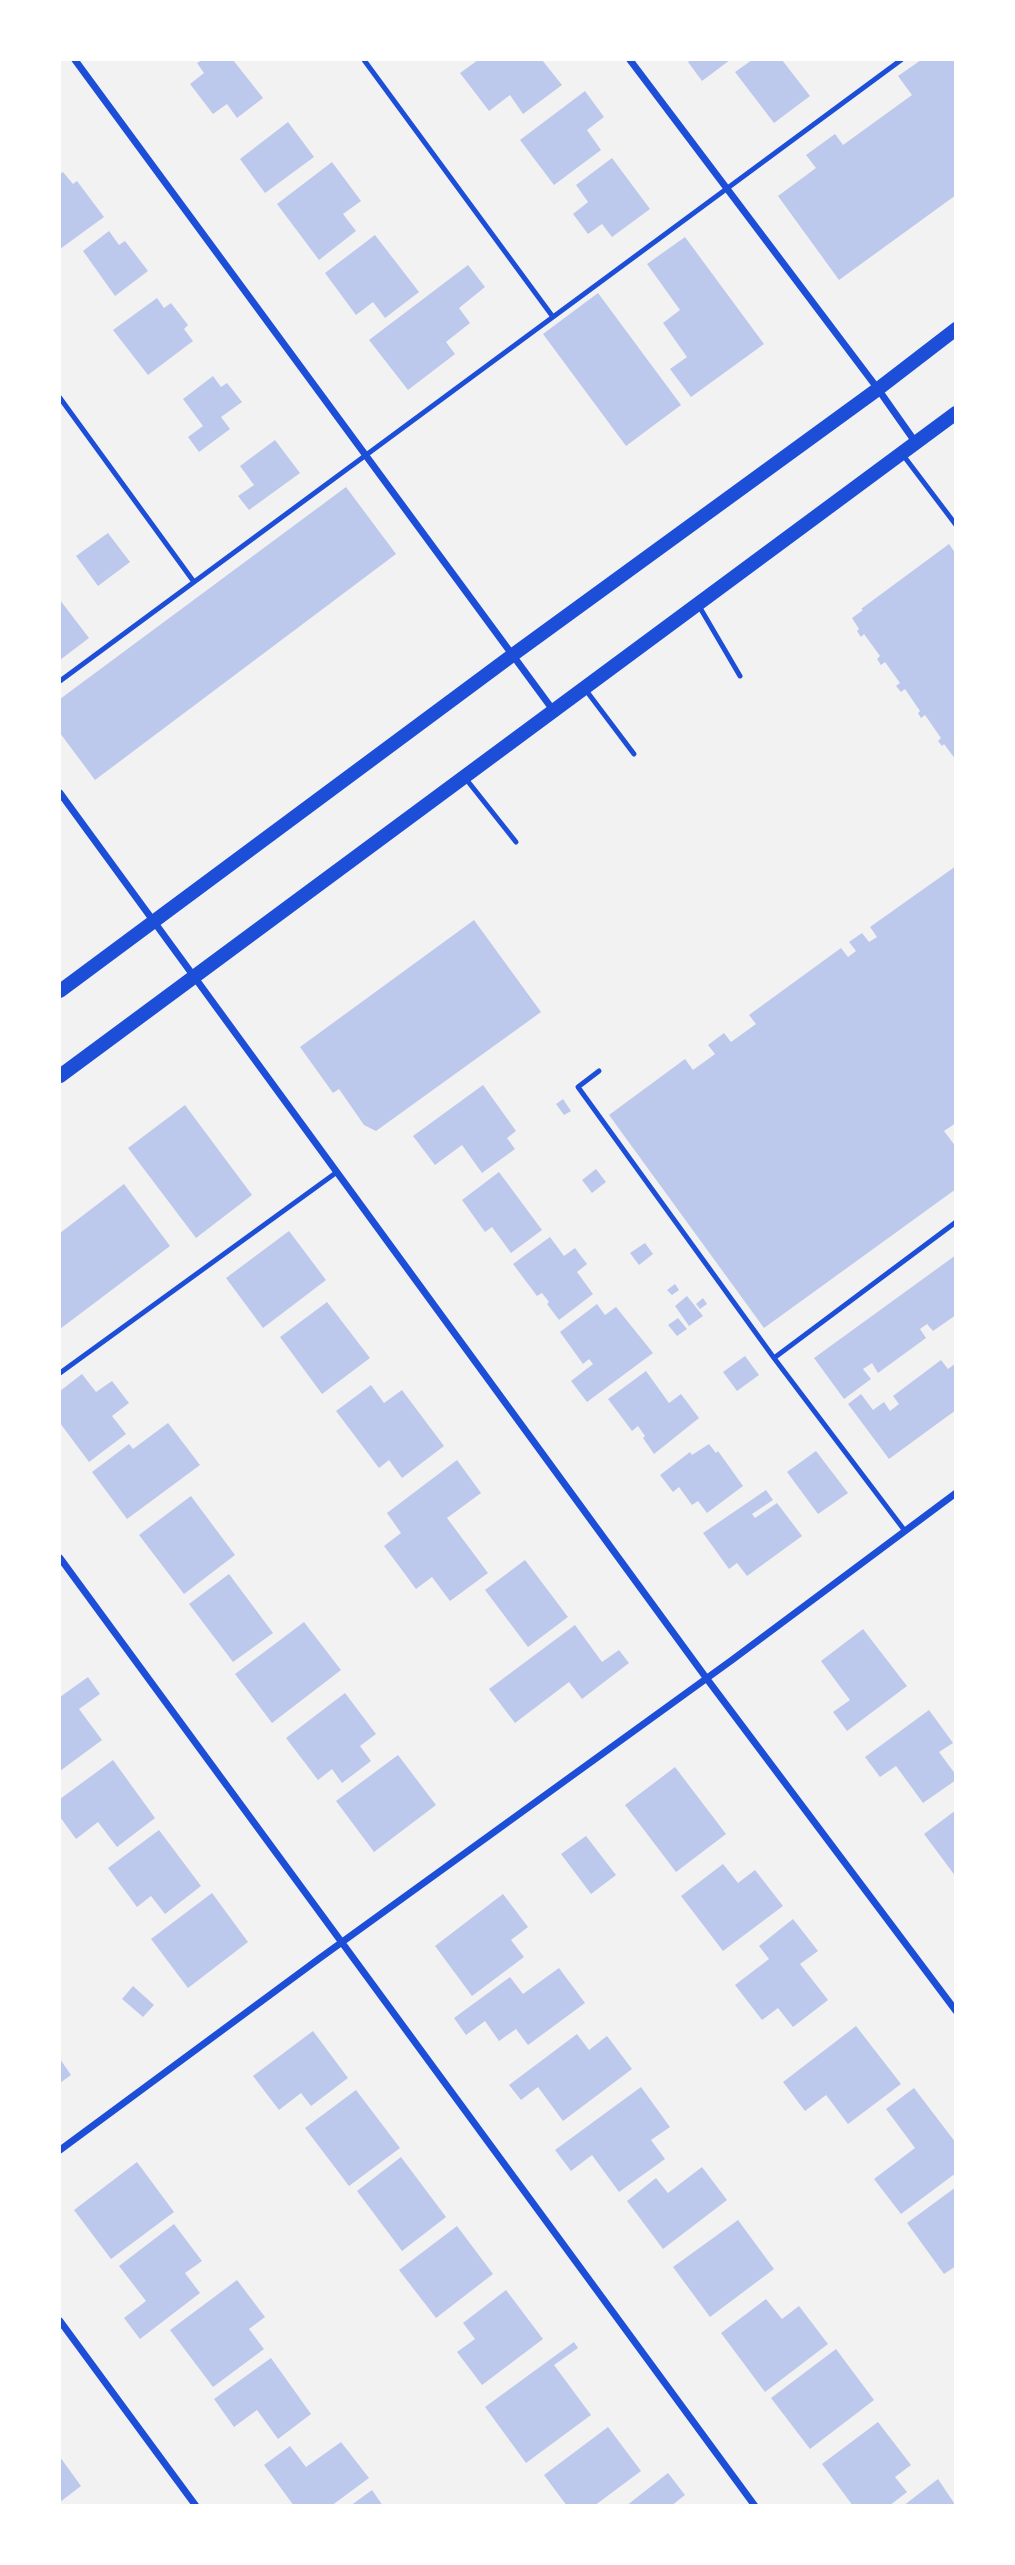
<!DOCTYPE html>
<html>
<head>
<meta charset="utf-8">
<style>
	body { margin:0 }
	#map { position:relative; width:1015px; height:2565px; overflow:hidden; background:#f2f2f2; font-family:Arial,sans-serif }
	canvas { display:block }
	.frame { position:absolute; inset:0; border:61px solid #fff; pointer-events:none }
</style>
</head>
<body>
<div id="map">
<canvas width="1015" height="2565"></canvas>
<div class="frame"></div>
</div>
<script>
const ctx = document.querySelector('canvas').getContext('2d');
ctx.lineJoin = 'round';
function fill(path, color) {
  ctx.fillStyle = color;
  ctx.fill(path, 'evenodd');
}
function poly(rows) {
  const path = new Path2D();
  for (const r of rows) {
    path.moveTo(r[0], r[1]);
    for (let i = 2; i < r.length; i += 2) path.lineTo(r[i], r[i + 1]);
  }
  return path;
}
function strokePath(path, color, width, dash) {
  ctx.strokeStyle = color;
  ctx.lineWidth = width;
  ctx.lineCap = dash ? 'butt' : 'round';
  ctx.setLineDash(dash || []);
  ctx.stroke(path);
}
fill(poly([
	[202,60,233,60,263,98,237,118,227,104,213,114,190,84,204,73,197,63],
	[478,60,542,60,562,85,523,114,510,95,489,111,460,73],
	[691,60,730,60,702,81,688,62],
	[752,60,782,60,810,96,774,123,735,72],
	[921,60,956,60,956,195,839,280,778,196,816,168,806,155,835,134,843,145,912,95,898,76],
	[585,91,604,117,587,130,601,150,554,185,520,140],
	[288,122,314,157,265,193,240,159],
	[612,158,650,209,612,237,602,224,588,234,573,214,588,202,576,185],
	[332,162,361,201,343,214,356,231,319,260,277,204],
	[63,172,73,184,77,181,104,217,60,249,60,174],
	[109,231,119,245,125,241,148,271,115,296,83,251],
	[375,235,419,292,385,318,373,302,356,315,325,273],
	[685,237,764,344,691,397,670,369,687,357,663,323,680,310,647,264],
	[468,265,485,287,459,308,470,323,446,342,455,354,408,390,369,340],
	[598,293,681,405,626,446,543,334],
	[157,298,164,308,171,303,188,325,184,329,193,341,148,375,113,330],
	[213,376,221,387,227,383,242,402,221,417,230,429,199,452,188,437,203,426,183,399],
	[275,440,300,473,249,510,238,496,254,485,240,466],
	[346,487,396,554,95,780,60,733,60,699],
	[108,533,130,562,98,586,76,556],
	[949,544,956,554,956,760,944,744,942,746,938,741,941,738,925,715,921,718,918,713,920,711,905,689,901,692,896,686,900,683,885,662,881,665,877,659,880,656,864,634,861,637,857,631,859,629,852,618,863,610,861,609],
	[60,600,89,638,60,660],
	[956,866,956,1123,944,1131,956,1147,956,1189,764,1328,609,1115,685,1059,693,1070,715,1054,708,1045,724,1033,731,1042,756,1024,749,1015,841,948,848,957,856,951,849,942,862,933,869,942,877,937,870,927],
	[474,920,541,1012,376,1131,364,1125,339,1089,333,1093,300,1047],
	[483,1085,516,1131,507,1138,515,1149,482,1173,462,1145,435,1165,413,1136],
	[563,1099,571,1111,564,1115,556,1104],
	[185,1105,252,1195,196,1238,128,1148],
	[596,1169,606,1182,592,1193,582,1180],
	[499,1172,542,1230,511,1253,492,1227,485,1232,462,1200],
	[124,1184,170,1246,60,1329,60,1233],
	[289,1231,326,1280,263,1328,226,1278],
	[550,1237,564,1256,575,1248,587,1264,577,1272,593,1294,559,1320,547,1304,549,1302,542,1293,537,1296,513,1264],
	[645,1243,653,1254,639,1265,630,1253],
	[956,1255,956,1315,933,1331,927,1324,920,1329,926,1338,878,1373,872,1363,863,1369,871,1379,844,1399,814,1358],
	[675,1284,679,1290,672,1295,667,1290],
	[687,1296,703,1316,689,1326,675,1306],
	[703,1298,707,1304,700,1309,696,1304],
	[327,1302,370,1358,322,1394,280,1337],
	[597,1304,605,1315,616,1307,653,1353,587,1402,571,1381,593,1364,589,1359,583,1364,560,1332],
	[678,1318,687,1329,677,1336,668,1325],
	[745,1356,759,1375,737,1391,723,1372],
	[941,1360,948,1369,956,1363,956,1410,889,1459,848,1404,861,1394,873,1410,884,1402,890,1411,899,1404,893,1396],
	[646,1371,669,1403,681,1394,699,1418,654,1454,643,1438,645,1436,638,1426,632,1431,608,1399],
	[82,1374,96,1392,112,1381,129,1403,112,1416,126,1434,89,1462,60,1423,60,1391],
	[371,1385,384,1403,402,1390,444,1446,402,1478,389,1460,379,1468,336,1411],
	[168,1423,200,1465,127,1519,92,1472,129,1444,133,1449],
	[709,1444,716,1453,718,1451,743,1486,707,1513,698,1501,692,1505,679,1487,673,1492,660,1475,690,1452,692,1455],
	[816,1451,848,1493,818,1514,787,1472],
	[457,1460,481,1493,447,1518,488,1573,450,1601,432,1577,416,1589,384,1546,401,1533,387,1513],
	[766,1490,773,1500,752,1514,755,1518,777,1503,802,1536,747,1576,737,1563,729,1569,703,1533],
	[191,1496,235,1555,184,1594,139,1535],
	[525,1560,568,1617,528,1647,485,1590],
	[229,1574,273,1633,233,1662,189,1604],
	[304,1622,341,1670,272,1723,235,1674],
	[575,1625,602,1662,619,1650,629,1663,582,1699,569,1682,515,1723,489,1689],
	[863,1629,907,1686,847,1731,833,1712,850,1700,821,1661],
	[88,1677,100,1694,79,1709,102,1740,60,1771,60,1697],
	[345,1693,376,1734,360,1746,371,1761,342,1783,332,1769,318,1780,286,1738],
	[929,1710,953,1743,939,1752,956,1775,956,1780,923,1803,896,1766,880,1777,865,1757],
	[398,1755,436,1805,374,1852,336,1801],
	[113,1760,155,1818,117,1847,98,1822,76,1839,60,1817,60,1799],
	[675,1767,726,1834,676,1872,625,1805],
	[956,1810,956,1877,924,1834],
	[159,1830,201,1886,165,1914,151,1896,137,1907,108,1868],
	[586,1836,616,1875,591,1894,561,1854],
	[723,1864,738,1883,755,1870,783,1906,723,1951,681,1896],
	[212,1893,248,1942,188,1988,151,1939],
	[503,1894,528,1927,511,1940,524,1957,472,1996,435,1946],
	[793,1919,818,1951,800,1964,828,2000,793,2027,778,2008,762,2020,735,1985,769,1959,759,1946],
	[559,1968,585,2003,528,2045,516,2029,499,2041,485,2021,466,2035,454,2018,510,1977,523,1994],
	[133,1986,154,2005,143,2017,122,1999],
	[856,2026,901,2084,848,2124,826,2095,805,2111,783,2082],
	[313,2031,348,2078,311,2106,301,2093,279,2110,253,2076],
	[577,2034,589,2050,607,2036,632,2069,563,2121,538,2087,521,2100,509,2085],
	[60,2059,71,2075,60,2083],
	[641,2087,670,2127,651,2140,665,2159,619,2192,592,2155,571,2171,555,2150],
	[914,2088,956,2143,956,2173,901,2214,874,2179,915,2148,886,2109],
	[356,2090,400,2148,349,2186,305,2128],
	[401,2157,446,2217,402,2251,357,2191],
	[137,2162,174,2212,111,2259,74,2210],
	[702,2167,727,2200,663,2249,627,2201,656,2178,668,2193],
	[956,2187,956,2266,944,2274,907,2223],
	[738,2220,774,2269,710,2317,673,2267],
	[174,2224,202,2261,185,2273,200,2293,140,2339,124,2318,146,2301,119,2266],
	[457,2226,493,2274,436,2318,399,2270],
	[237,2280,265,2317,249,2329,264,2349,213,2387,170,2330],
	[506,2290,543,2339,482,2385,457,2352,475,2339,463,2323],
	[766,2299,782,2319,799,2306,828,2344,765,2392,721,2333],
	[574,2342,578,2348,554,2365,591,2415,526,2463,485,2407],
	[836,2349,874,2400,810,2449,771,2398],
	[271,2358,311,2414,278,2439,257,2410,234,2427,214,2399],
	[878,2422,911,2465,895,2477,907,2492,889,2506,853,2506,822,2464],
	[608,2427,641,2471,594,2506,567,2506,544,2475],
	[341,2442,369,2478,331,2506,294,2506,264,2465,290,2446,306,2467],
	[60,2457,81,2486,60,2502],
	[668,2473,685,2495,671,2506,626,2506],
	[938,2479,956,2506,903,2506],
	[372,2490,383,2506,350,2506]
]), '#bdc9ec');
strokePath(poly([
	[364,60,553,317],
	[60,398,194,582],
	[903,455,956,525],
	[699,606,740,676],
	[60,681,901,60],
	[585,689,634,754],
	[466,779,516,842],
	[599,1071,578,1087,774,1358],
	[60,1373,337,1172],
	[905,1531,774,1358,956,1222]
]), '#1d4ed8', 5);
strokePath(poly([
	[75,60,553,710],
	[630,60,878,389,916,443],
	[60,793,707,1679,956,2011],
	[60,1558,755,2506],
	[60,2150,320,1958,732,1660,956,1493],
	[60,2321,196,2506]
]), '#1d4ed8', 7);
strokePath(poly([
	[60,991,514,654,878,389,956,329],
	[60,1076,956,413]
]), '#1d4ed8', 14);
</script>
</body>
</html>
